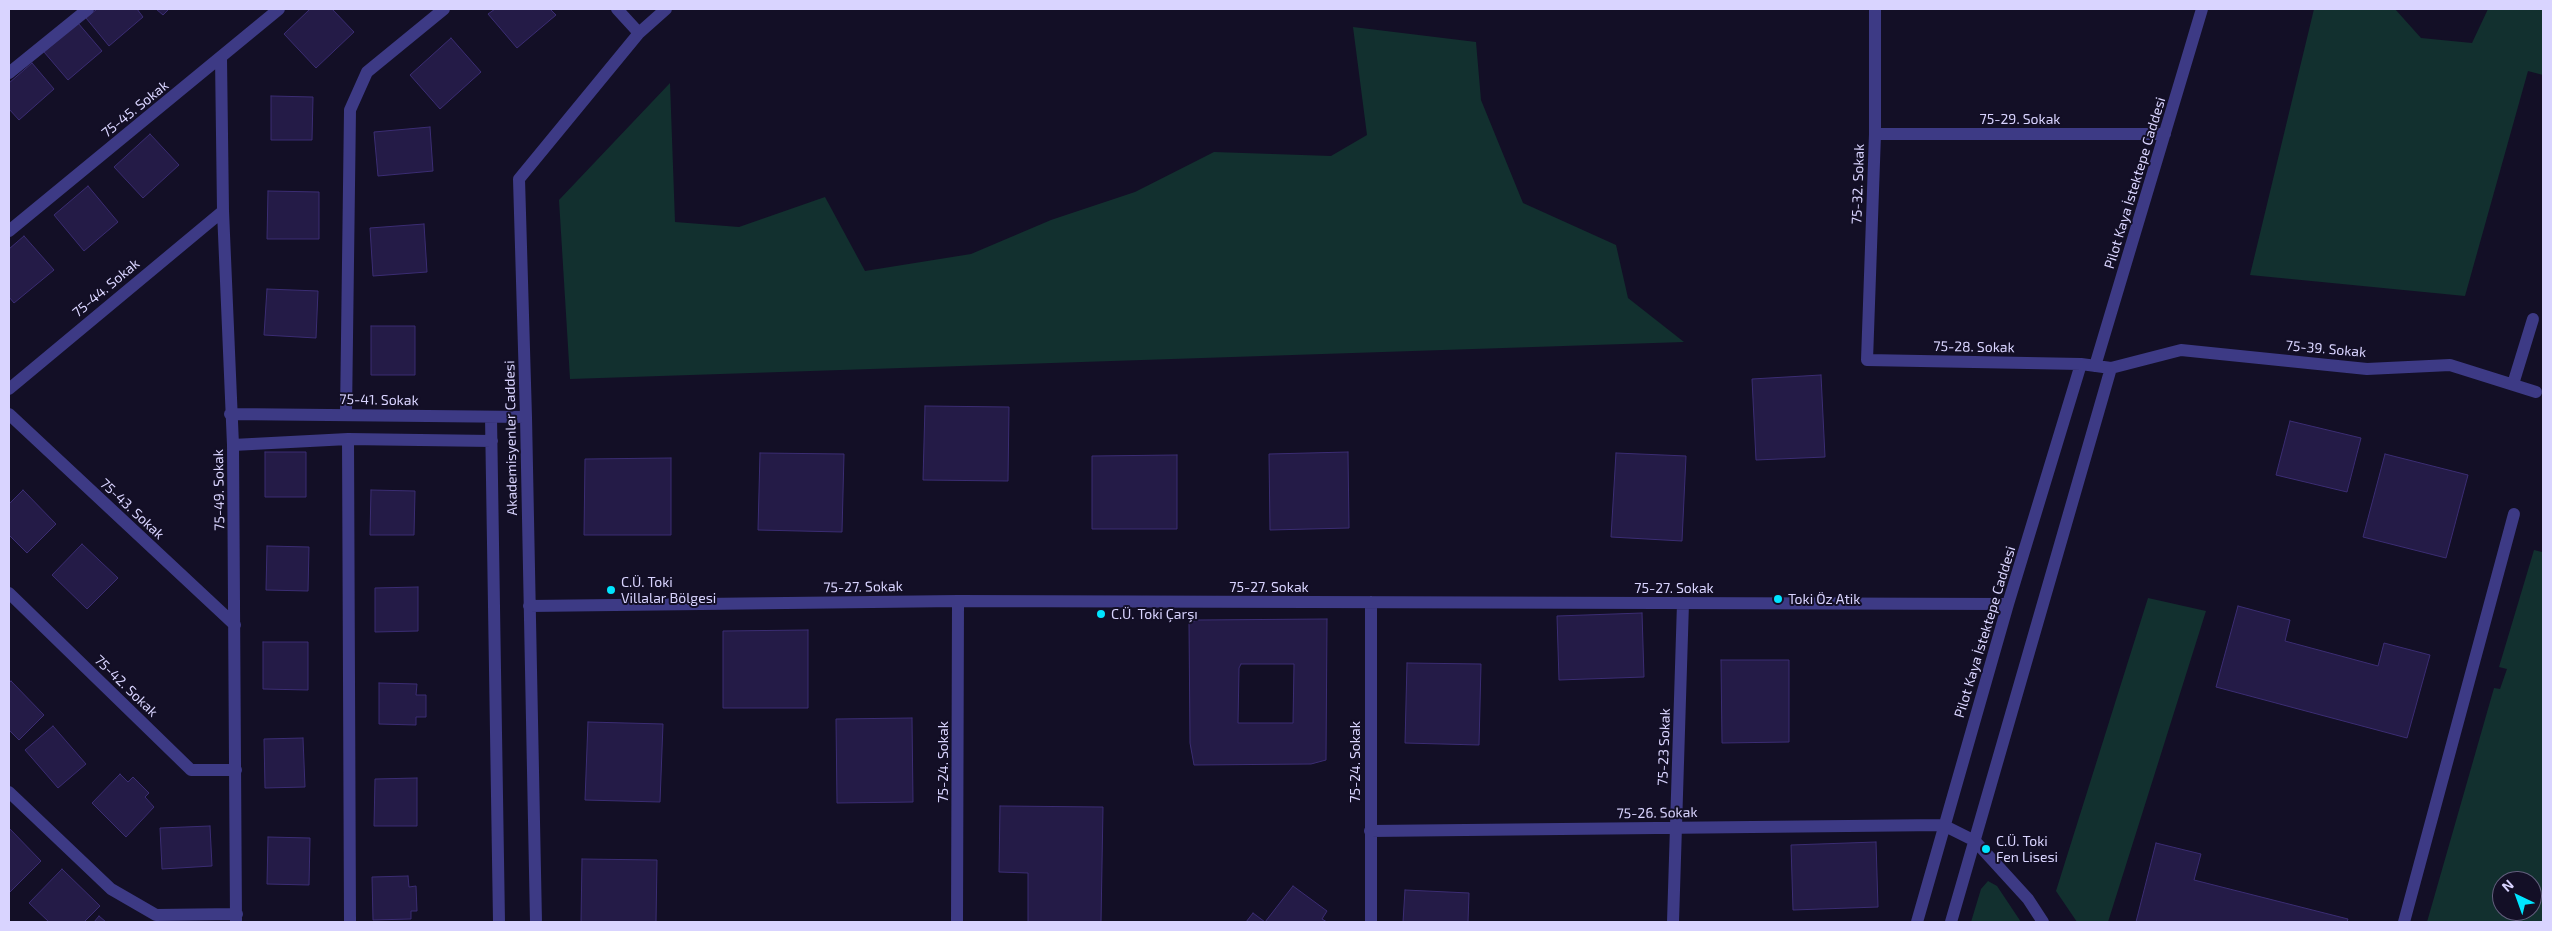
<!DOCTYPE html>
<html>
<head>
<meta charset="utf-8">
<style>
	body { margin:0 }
	#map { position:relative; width:2552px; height:931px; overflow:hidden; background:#130f26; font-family:"Exo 2",sans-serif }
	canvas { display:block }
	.frame { position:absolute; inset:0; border:10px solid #d9d4ff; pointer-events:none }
	.north { position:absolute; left:2492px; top:871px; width:50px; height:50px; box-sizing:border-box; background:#130f26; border:1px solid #625e7d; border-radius:50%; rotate:318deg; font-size:14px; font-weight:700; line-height:20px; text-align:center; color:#d9d4ff }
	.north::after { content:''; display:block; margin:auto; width:18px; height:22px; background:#00e5ff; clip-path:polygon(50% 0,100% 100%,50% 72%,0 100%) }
</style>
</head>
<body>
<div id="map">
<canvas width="2552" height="931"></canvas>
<div class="frame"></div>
<div class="north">N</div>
</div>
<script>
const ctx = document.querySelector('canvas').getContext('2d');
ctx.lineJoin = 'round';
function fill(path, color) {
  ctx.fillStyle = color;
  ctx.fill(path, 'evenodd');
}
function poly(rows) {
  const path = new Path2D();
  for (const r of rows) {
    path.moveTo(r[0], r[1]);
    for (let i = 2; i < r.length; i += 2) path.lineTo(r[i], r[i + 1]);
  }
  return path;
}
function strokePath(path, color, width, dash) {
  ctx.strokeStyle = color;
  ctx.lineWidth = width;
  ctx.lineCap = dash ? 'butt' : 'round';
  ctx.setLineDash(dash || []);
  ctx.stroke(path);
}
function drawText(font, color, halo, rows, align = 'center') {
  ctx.font = font + ' "Exo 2",sans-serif';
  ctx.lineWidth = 4;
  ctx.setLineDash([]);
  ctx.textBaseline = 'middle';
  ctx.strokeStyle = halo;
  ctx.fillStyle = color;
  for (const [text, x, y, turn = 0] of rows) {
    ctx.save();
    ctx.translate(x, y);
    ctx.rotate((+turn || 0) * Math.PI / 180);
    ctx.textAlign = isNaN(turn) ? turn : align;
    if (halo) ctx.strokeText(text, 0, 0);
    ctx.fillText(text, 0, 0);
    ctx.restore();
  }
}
fill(poly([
	[2314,9,2395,9,2421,38,2472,43,2488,9,2543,9,2543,75,2528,71,2465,296,2250,275],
	[1353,27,1476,42,1481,100,1523,203,1616,245,1628,298,1684,342,570,379,559,200,670,83,675,222,739,227,825,197,865,271,971,254,1051,220,1135,192,1214,152,1331,156,1367,135],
	[2543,548,2543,922,2427,922,2494,688,2500,689,2507,669,2499,667,2534,550,2542,552],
	[2502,881,2532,881,2532,911,2502,911],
	[2148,598,2206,611,2108,922,2077,922,2056,891],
	[1988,881,1997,886,2021,922,1971,922,1981,889]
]), '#12302f');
const building = poly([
	[97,9,137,9,143,17,109,46,86,18,97,9],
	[156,9,169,9,163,15,156,9],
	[310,9,332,9,354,32,316,68,284,34,310,9],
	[495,9,550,9,556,15,517,48,488,14,495,9],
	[78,23,102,51,68,80,44,52,78,23],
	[451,38,481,72,440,109,410,75,451,38],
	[32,63,54,89,19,120,9,109,9,83,32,63],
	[271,96,313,97,312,140,271,140,271,96],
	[430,127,433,171,378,176,374,132,430,127],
	[150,134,179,165,143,198,114,167,150,134],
	[88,186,118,222,84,251,54,215,88,186],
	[268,191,319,192,319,239,267,239,268,191],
	[424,224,427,272,373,276,370,228,424,224],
	[24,236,54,270,14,303,9,297,9,249,24,236],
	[267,289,318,291,316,338,264,335,267,289],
	[371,326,415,326,415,375,371,375,371,326],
	[1821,375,1825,457,1756,460,1752,379,1821,375],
	[925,406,1009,407,1008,481,923,480,925,406],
	[2290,421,2361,438,2347,492,2276,475,2290,421],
	[265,452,306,452,306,497,265,497,265,452],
	[1348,452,1349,528,1270,530,1269,454,1348,452],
	[760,453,844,454,842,532,758,530,760,453],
	[1616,453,1686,456,1682,541,1611,537,1616,453],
	[2385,454,2468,475,2446,558,2363,537,2385,454],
	[1177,455,1177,529,1092,529,1092,456,1177,455],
	[671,458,671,535,584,535,585,459,671,458],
	[23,490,56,524,27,553,9,535,9,504,23,490],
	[371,490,415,491,414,535,370,535,371,490],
	[82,544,118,578,87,609,52,575,82,544],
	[267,546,309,547,308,591,266,590,267,546],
	[418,587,418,631,375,632,375,588,418,587],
	[2238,606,2290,620,2285,641,2378,666,2384,643,2430,655,2407,738,2216,687,2238,606],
	[1642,613,1644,677,1559,680,1557,616,1642,613],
	[1327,619,1326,760,1311,764,1194,765,1190,743,1189,623,1197,620,1327,619],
	[1241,664,1294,664,1293,723,1238,723,1239,668,1241,664],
	[808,630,808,708,723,708,723,631,808,630],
	[263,642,308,642,308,690,263,689,263,642],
	[1721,660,1789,660,1789,742,1722,743,1721,660],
	[1407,663,1481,664,1479,745,1405,743,1407,663],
	[11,681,44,715,19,740,9,730,9,683,11,681],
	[379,683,417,684,416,695,426,695,426,717,416,717,416,725,379,724,379,683],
	[912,718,913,802,837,803,836,719,912,718],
	[588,722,663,724,660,802,585,800,588,722],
	[53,726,86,764,58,788,25,750,53,726],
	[303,738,305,787,265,788,264,739,303,738],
	[120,774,128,782,133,777,149,793,145,797,154,807,126,837,92,803,120,774],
	[417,778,417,826,374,826,375,779,417,778],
	[1000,806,1103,807,1101,922,1028,922,1028,873,999,872,1000,806],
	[210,826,212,866,162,869,160,828,210,826],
	[9,828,41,861,9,893,9,828],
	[268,837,310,838,309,885,267,884,268,837],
	[1876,842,1878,907,1793,910,1791,845,1876,842],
	[2156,843,2201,854,2194,880,2348,919,2347,922,2136,922,2156,843],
	[582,859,657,860,656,922,581,922,582,859],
	[62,869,100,906,84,922,49,922,29,903,62,869],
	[408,876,409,887,416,886,417,911,411,911,411,919,373,920,372,877,408,876],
	[1293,886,1327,911,1322,919,1327,922,1265,922,1293,886],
	[1405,890,1469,893,1468,922,1403,922,1405,890],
	[1253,913,1265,922,1246,922,1253,913],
	[99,916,106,922,94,922,99,916]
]);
fill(building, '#241b47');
strokePath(building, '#3b2d73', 1);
strokePath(poly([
	[617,9,639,33],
	[1875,9,1875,134,1867,360,2081,364],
	[221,58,223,211,233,445,236,922],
	[9,73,88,9],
	[1875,134,2165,134],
	[9,231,279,9],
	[2095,366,2202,9],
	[2111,368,2181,350,2367,369,2450,365,2536,392],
	[2513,384,2533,319],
	[9,389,223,211],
	[9,414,235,625],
	[230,414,526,417],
	[346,414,350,110,367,72,444,9],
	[491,417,499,922],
	[348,439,350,922],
	[233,445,348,439,492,441],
	[9,593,191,770,236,770],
	[1371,602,1371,922],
	[529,606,958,601,2008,604],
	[9,792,111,889,156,915,237,914],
	[1370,831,1943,825,1975,841,2028,899,2043,922],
	[536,922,526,417,519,179,639,33,666,9],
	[957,922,958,601],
	[1673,922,1683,603],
	[1917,922,2008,604,2081,364,2111,368,1951,922],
	[2404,922,2514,514]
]), '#3d3a85', 12);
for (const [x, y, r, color] of [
	[611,590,5,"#00e5ff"],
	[1778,599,5,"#00e5ff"],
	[1101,614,5,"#00e5ff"],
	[1986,849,5,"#00e5ff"]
]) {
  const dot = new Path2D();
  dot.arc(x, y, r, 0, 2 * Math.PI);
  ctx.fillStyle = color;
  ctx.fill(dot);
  strokePath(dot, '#130f26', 2);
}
drawText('14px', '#d9d4ff', '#130f26', [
	["75-45. Sokak",135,109,-39],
	["75-29. Sokak",2020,119],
	["Pilot Kaya İstektepe Caddesi",2135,183,-73],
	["75-32. Sokak",1858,184,-88],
	["75-44. Sokak",106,288,-40],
	["75-28. Sokak",1974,347,1],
	["75-39. Sokak",2326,349,5],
	["75-41. Sokak",379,400,1],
	["Akademisyenler Caddesi",511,438,-91],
	["75-49. Sokak",219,490,-91],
	["75-43. Sokak",132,509,43],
	["75-27. Sokak",863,587,-1],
	["75-27. Sokak",1269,587],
	["75-27. Sokak",1674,588],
	["Pilot Kaya İstektepe Caddesi",1985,632,-73],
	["75-42. Sokak",126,686,44],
	["75-23 Sokak",1664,747,-88],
	["75-24. Sokak",943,762,-90],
	["75-24. Sokak",1355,762,-90],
	["75-26. Sokak",1657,813,-1]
]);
drawText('14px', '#d9d4ff', '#130f26', [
	["C.Ü. Toki",621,582],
	["Villalar Bölgesi",621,598],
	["Toki Öz Atik",1788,599],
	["C.Ü. Toki Çarşı",1111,614],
	["C.Ü. Toki",1996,841],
	["Fen Lisesi",1996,857]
], 'left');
</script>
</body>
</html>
